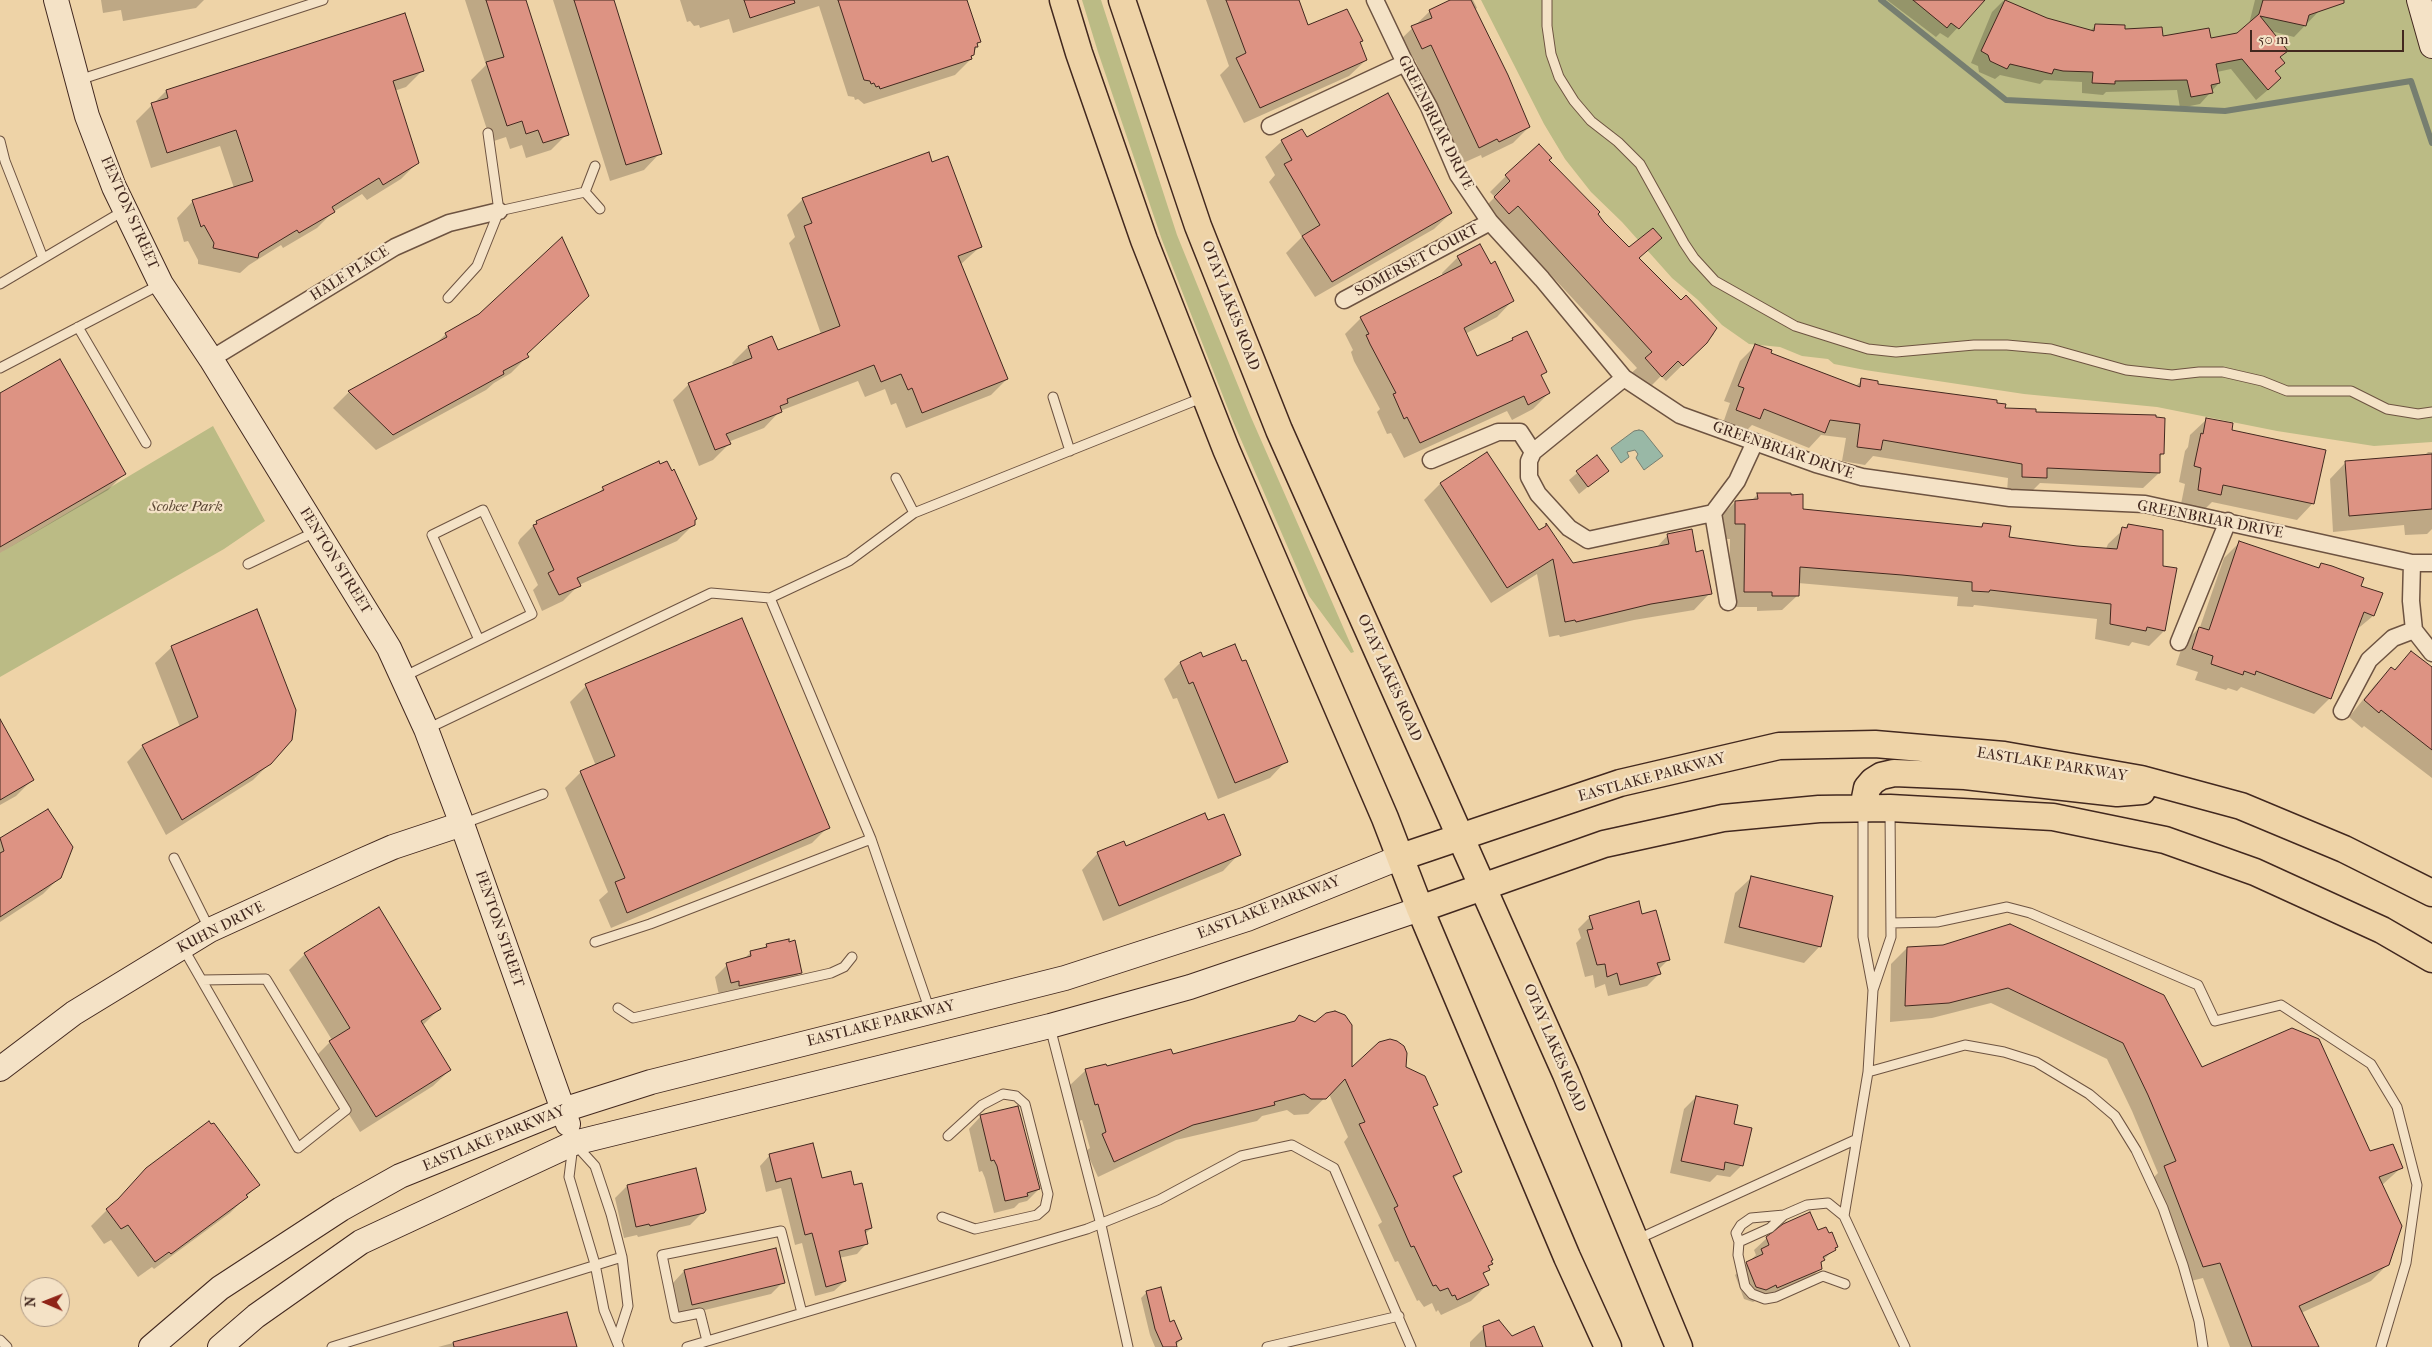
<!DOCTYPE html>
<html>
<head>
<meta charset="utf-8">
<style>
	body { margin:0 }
	#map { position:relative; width:2432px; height:1347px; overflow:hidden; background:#eed3a7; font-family:"IM FELL French Canon",serif }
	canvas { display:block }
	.north { position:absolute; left:20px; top:1277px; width:50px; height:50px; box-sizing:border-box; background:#f4e2c6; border:1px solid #ad9883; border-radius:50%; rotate:271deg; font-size:14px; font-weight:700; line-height:20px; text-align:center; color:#42281f }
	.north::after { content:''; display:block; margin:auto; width:18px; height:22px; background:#8f2418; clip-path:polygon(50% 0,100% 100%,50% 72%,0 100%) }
	.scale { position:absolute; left:2250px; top:30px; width:154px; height:22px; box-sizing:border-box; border:2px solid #42281f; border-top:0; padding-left:6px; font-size:15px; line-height:18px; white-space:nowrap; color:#42281f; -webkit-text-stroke:4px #f4e2c6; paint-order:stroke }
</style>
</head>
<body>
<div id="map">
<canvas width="2432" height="1347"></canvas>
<div class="north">N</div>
<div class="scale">50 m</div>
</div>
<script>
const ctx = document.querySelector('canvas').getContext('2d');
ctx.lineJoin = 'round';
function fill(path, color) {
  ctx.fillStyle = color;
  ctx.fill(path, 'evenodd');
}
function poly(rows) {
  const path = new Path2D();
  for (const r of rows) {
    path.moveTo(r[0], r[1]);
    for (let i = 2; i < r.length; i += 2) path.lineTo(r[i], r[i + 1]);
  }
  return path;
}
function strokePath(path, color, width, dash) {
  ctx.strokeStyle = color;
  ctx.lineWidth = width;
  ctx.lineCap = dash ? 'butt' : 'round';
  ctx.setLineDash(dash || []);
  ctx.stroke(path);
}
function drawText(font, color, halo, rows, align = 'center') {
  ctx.font = font + ' "IM FELL French Canon",serif';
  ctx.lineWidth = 4.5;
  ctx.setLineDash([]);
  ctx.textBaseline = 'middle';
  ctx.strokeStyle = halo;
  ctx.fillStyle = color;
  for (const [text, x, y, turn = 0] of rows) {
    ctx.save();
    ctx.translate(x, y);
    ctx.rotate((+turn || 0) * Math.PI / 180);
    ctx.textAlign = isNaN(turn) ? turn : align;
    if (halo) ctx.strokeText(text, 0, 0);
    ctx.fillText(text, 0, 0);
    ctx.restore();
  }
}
fill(poly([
	[1082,0,1101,0,1177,235,1250,415,1354,652,1351,653,1309,596,1232,419,1162,240,1098,52],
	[1481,0,2432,0,2432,442,2374,446,2277,431,2157,407,2024,394,1865,370,1834,364,1828,359,1802,356,1780,347,1749,344,1722,325,1698,300,1672,278,1622,222,1591,192,1565,159,1544,124],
	[213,426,265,521,224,549,0,677,0,553]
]), '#bbbb85');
const water = poly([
	[1639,430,1643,431,1663,456,1644,470,1636,458,1638,454,1635,450,1627,452,1629,457,1621,463,1611,448,1634,431,1639,430]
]);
fill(water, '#99b8a6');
strokePath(water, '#767e70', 1);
fill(poly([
	[101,0,204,0,196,8,123,21,121,10,103,13],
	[465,0,525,0,567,134,551,150,526,158,522,145,510,149,506,137,491,142,471,80,486,65],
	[553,0,612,0,660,153,644,170,610,181],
	[680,0,966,0,979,42,971,59,955,75,864,104,858,99,855,100,854,97,848,96,819,6,733,33,729,19,700,28,699,25,694,26,690,21,687,22],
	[1206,0,1298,0,1308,27,1359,43,1366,60,1349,76,1244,123,1220,75,1229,66],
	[1455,0,1473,0,1477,8,1474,10,1529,127,1513,143,1482,158,1481,155,1463,163,1415,60,1406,64,1396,44,1430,11],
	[1887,0,1983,0,1948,38,1940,33,1936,37],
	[2255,0,2312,0,2319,11,2294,37,2271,31,2286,51,2279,58,2283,63,2274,72,2269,89,2256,100,2231,69,2217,72,2219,83,2200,104,2180,108,2177,90,2106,92,2103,95,2082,93,2082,82,2044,80,2040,84,2000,75,1995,79,1979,72,1978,66,1971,63,1992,12,2003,1,2046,20,2090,31,2095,26,2162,38,2210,40,2237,34,2249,24],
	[404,14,422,71,406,87,394,91,418,162,401,179,367,200,362,194,333,212,317,228,283,248,281,245,249,265,240,273,198,264,198,260,188,241,184,242,177,218,193,201,234,188,220,146,151,168,136,121,166,91],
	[1302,130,1306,139,1451,213,1434,229,1315,297,1286,253,1302,237,1269,182,1275,175,1265,157,1282,141],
	[1548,160,1628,249,1660,238,1638,259,1714,334,1666,381,1661,376,1645,392,1629,375,1637,368,1501,221,1492,229,1478,214,1495,197,1490,192,1506,176],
	[931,164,980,247,961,264,1007,379,991,395,906,428,896,403,891,405,885,389,865,397,858,381,780,411,764,428,728,442,729,444,713,460,699,466,673,400,689,384,734,366,732,363,748,347,777,352,821,334,789,243,795,237,787,215,803,199],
	[1458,257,1513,300,1497,317,1465,334,1476,358,1526,333,1545,372,1540,377,1549,393,1533,409,1512,420,1507,411,1404,458,1391,433,1387,434,1377,412,1380,409,1354,361,1351,352,1353,350,1345,334,1361,318,1443,276,1442,273],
	[446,334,526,354,527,357,511,373,494,383,486,390,376,450,333,408,349,392,434,345],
	[1755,346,1769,354,1855,387,1862,380,1877,385,1995,404,2004,410,2035,413,2163,453,2159,458,2159,473,2143,488,2040,483,2030,493,2007,492,2008,478,1873,456,1865,465,1842,461,1846,438,1821,435,1809,448,1752,425,1744,433,1722,426,1730,403,1724,401,1740,361],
	[0,395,124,474,108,490,0,553],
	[2207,419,2231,431,2313,503,2297,520,2212,502,2204,510,2181,504,2185,484,2179,482,2185,451,2188,447,2190,435],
	[2428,452,2432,452,2432,529,2427,534,2405,535,2404,525,2333,532,2330,479,2346,462,2425,455],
	[1486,454,1538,532,1546,525,1572,565,1656,548,1668,535,1695,553,1710,593,1694,610,1634,620,1560,637,1559,635,1549,637,1537,574,1491,603,1424,500,1440,484],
	[1596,457,1607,471,1579,494,1569,480],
	[660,465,694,524,677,541,579,585,563,601,542,611,533,590,538,585,518,543,520,539,537,522,597,495,603,488],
	[1758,494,1802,511,1980,528,1983,524,2008,538,2106,549,2108,544,2128,525,2164,631,2149,646,2132,642,2129,646,2095,639,2097,619,1974,605,1973,607,1957,606,1958,597,1798,583,1798,595,1782,610,1757,611,1757,607,1729,607,1730,539,1720,539,1720,517,1735,502,1752,500],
	[2240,542,2317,569,2321,564,2359,586,2373,616,2355,631,2330,698,2314,714,2241,687,2237,691,2228,688,2226,690,2195,680,2198,672,2176,665,2183,644,2200,627,2224,558],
	[172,647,270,763,253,780,166,835,127,762,143,746,180,727,155,663],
	[2411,653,2432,681,2432,778,2364,726,2362,728,2349,717,2375,685,2391,668,2394,670],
	[1180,663,1286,761,1270,778,1218,799,1177,698,1173,699,1164,679],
	[586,686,828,827,812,843,611,928,599,900,608,892,565,788,581,772,596,766,570,702],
	[0,743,32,780,16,796,0,805],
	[48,811,60,877,43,894,0,922,0,840],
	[1207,822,1239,854,1223,871,1103,921,1082,870,1098,853,1125,848],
	[1752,877,1820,946,1804,963,1724,943,1735,893],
	[1641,915,1669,959,1658,970,1659,974,1647,986,1608,996,1605,984,1595,988,1593,975,1585,977,1576,943,1581,938,1578,929,1590,917],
	[767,945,800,972,788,985,719,995,715,977,727,965,743,960,751,952,763,949],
	[1943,946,2202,1069,2402,1167,2382,1185,2388,1264,2371,1281,2301,1313,2318,1347,2230,1347,2203,1278,2187,1282,2148,1183,2158,1173,2132,1111,2107,1059,1991,1003,1932,1018,1890,1022,1891,964,1907,948],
	[305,954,439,1009,422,1026,450,1070,433,1086,360,1132,314,1058,332,1040,289,970],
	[1299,1016,1350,1070,1405,1068,1436,1105,1432,1108,1461,1172,1453,1179,1491,1264,1483,1275,1487,1285,1471,1301,1441,1315,1438,1310,1436,1312,1432,1303,1424,1307,1419,1300,1417,1301,1398,1261,1395,1262,1378,1225,1382,1222,1344,1142,1348,1137,1329,1094,1308,1114,1294,1115,1287,1110,1262,1116,1257,1121,1176,1140,1098,1177,1086,1151,1090,1148,1082,1120,1079,1121,1069,1086,1086,1070,1172,1055,1292,1023],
	[1696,1097,1732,1125,1742,1165,1730,1177,1717,1175,1710,1182,1670,1173,1684,1109],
	[981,1116,1039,1189,1027,1201,1019,1203,1014,1208,994,1213,985,1178,982,1171,979,1172,969,1129],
	[211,1126,258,1185,230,1213,154,1269,152,1267,138,1277,111,1240,104,1244,91,1226,107,1210],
	[770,1155,821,1179,871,1228,865,1234,867,1243,857,1254,839,1258,845,1281,834,1291,815,1296,802,1243,795,1245,781,1188,766,1192,760,1166],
	[627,1186,703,1212,690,1225,638,1237,637,1235,624,1238,615,1198],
	[1818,1232,1837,1247,1820,1263,1821,1268,1808,1280,1765,1299,1764,1297,1753,1302,1744,1299,1735,1275,1756,1255,1754,1250,1767,1238],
	[775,1250,783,1282,771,1294,680,1316,672,1284,684,1271],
	[1147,1292,1181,1339,1175,1347,1155,1347,1150,1335,1141,1298],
	[566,1313,575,1347,438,1347],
	[1484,1328,1512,1337,1541,1347,1470,1347,1470,1342]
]), '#0003');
strokePath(poly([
	[1881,0,2006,100,2225,111,2411,81,2432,143]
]), '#767e70', 6);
const building = poly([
	[486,0,526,0,569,135,543,143,538,130,526,134,522,121,507,126,486,62,504,57,486,0],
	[574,0,614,0,662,154,626,165,574,0],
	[744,0,794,0,795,3,750,18,744,0],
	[838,0,967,0,981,42,977,43,978,47,975,47,974,55,971,56,972,59,880,89,879,86,876,87,874,83,871,84,870,81,864,80,838,0],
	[1226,0,1299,0,1308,25,1347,9,1363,41,1360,42,1367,60,1260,108,1236,58,1246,53,1226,0],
	[1450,0,1471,0,1508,75,1530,127,1499,142,1497,139,1479,148,1431,45,1422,49,1411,26,1432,18,1429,10,1450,0],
	[1913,0,1985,0,1959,29,1951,23,1947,28,1913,0],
	[2005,0,2047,18,2094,31,2095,24,2125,25,2125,29,2162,27,2163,36,2209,28,2211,38,2237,33,2259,14,2263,0,2344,0,2344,3,2309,15,2306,26,2260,16,2288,51,2280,57,2285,63,2275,71,2281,78,2268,90,2242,59,2216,64,2220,83,2211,85,2213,93,2191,97,2187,80,2115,81,2115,84,2092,83,2093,72,2063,71,2054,69,2052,74,2010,64,2007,69,1990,61,1988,55,1981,51,2005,0],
	[405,13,424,71,393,81,419,163,383,185,379,178,332,207,335,212,299,233,297,230,259,253,258,258,213,248,214,243,204,225,201,227,192,200,253,181,236,130,167,153,151,103,168,98,166,90,405,13],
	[1388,93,1452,213,1332,282,1302,236,1320,225,1284,164,1292,160,1281,140,1302,129,1307,137,1388,93],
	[1539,144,1552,158,1549,160,1600,212,1598,214,1604,222,1629,247,1653,228,1662,238,1639,258,1681,300,1686,295,1717,328,1707,343,1683,366,1678,361,1662,377,1645,358,1652,352,1518,206,1509,214,1494,197,1510,181,1505,175,1539,144],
	[929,152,932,162,948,156,982,247,958,256,1008,379,922,413,912,388,908,390,901,374,881,382,874,365,787,399,788,403,780,406,782,412,726,434,731,444,715,450,688,383,752,358,748,346,772,336,778,350,840,326,804,226,812,223,802,198,929,152],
	[562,237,589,296,527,354,529,357,503,371,504,374,393,435,348,391,447,337,445,333,479,314,562,237],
	[1480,244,1491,264,1495,261,1514,301,1464,328,1477,356,1513,340,1512,338,1527,331,1547,372,1541,375,1550,393,1528,405,1524,396,1420,443,1407,417,1404,419,1393,394,1396,393,1370,344,1366,335,1369,334,1360,317,1462,265,1457,256,1480,244],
	[1755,344,1772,350,1771,353,1860,387,1861,378,1878,381,1878,384,1997,400,1997,403,2006,404,2005,408,2036,409,2036,412,2156,415,2156,417,2165,418,2164,454,2160,454,2160,473,2047,468,2047,478,2022,477,2022,464,1883,440,1881,450,1857,447,1860,424,1830,420,1825,433,1764,409,1760,419,1736,410,1744,388,1738,386,1755,344],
	[60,359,126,474,0,547,0,393,60,359],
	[2206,418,2233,423,2232,430,2326,450,2314,504,2223,485,2221,495,2198,490,2201,468,2194,466,2201,433,2203,434,2206,418],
	[1487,452,1539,530,1546,526,1546,523,1573,563,1669,544,1667,534,1692,529,1696,552,1703,550,1712,594,1651,604,1576,622,1575,620,1565,622,1553,559,1507,588,1440,483,1487,452],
	[2432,454,2432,509,2349,516,2345,461,2432,454],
	[1597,455,1609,471,1588,487,1576,471,1597,455],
	[659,461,660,464,667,461,672,471,674,469,697,519,695,520,695,525,577,578,581,586,559,595,548,573,554,570,533,525,537,524,536,521,604,490,602,487,659,461],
	[1757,493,1791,493,1791,495,1803,494,1803,509,1982,527,1983,523,2011,526,2009,537,2077,546,2117,549,2122,527,2127,528,2128,524,2163,530,2163,566,2177,568,2165,631,2147,627,2146,631,2110,624,2111,604,1990,590,1989,592,1972,591,1972,582,1902,575,1800,567,1799,596,1772,596,1772,592,1744,592,1745,524,1735,524,1735,501,1758,499,1757,493],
	[2239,541,2319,568,2321,563,2332,566,2364,578,2361,586,2383,593,2374,616,2364,612,2331,699,2256,671,2255,675,2244,671,2243,675,2211,664,2213,656,2192,649,2199,627,2209,630,2239,541],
	[257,609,296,710,292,740,271,764,182,820,142,745,198,717,171,646,257,609],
	[742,618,830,828,627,913,615,882,625,878,580,771,615,756,585,684,742,618],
	[1235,644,1242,661,1246,660,1288,762,1235,783,1193,682,1189,684,1180,662,1201,652,1203,657,1235,644],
	[2411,651,2432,667,2432,750,2381,710,2379,713,2364,700,2391,667,2395,670,2411,651],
	[0,719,34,780,0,800,0,719],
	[48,809,73,847,61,878,0,917,0,853,4,851,0,838,48,809],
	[1205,813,1208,820,1224,814,1241,855,1119,906,1097,852,1124,841,1126,846,1205,813],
	[1751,876,1833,896,1821,947,1739,927,1751,876],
	[1639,901,1642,914,1656,910,1670,960,1657,963,1661,974,1620,985,1617,973,1607,977,1605,964,1597,965,1587,930,1593,929,1589,916,1639,901],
	[379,907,441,1009,421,1021,451,1070,376,1117,329,1041,350,1028,304,953,379,907],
	[2010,924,2164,995,2202,1067,2292,1028,2319,1039,2370,1151,2393,1144,2403,1168,2379,1177,2402,1226,2389,1265,2299,1306,2319,1347,2252,1347,2220,1263,2203,1267,2164,1166,2176,1161,2148,1095,2123,1043,2008,988,1949,1003,1905,1006,1907,947,1943,945,2010,924],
	[789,939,789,942,795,940,802,973,739,986,739,981,731,983,726,963,751,956,750,951,767,947,766,944,789,939],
	[1335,1011,1345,1015,1352,1025,1352,1067,1379,1042,1390,1039,1397,1041,1404,1046,1407,1053,1406,1067,1425,1076,1438,1105,1433,1107,1462,1172,1453,1176,1493,1260,1491,1261,1493,1264,1488,1266,1490,1270,1483,1273,1489,1285,1457,1300,1455,1295,1452,1296,1448,1288,1440,1291,1436,1285,1433,1286,1414,1246,1411,1247,1394,1208,1398,1206,1359,1124,1365,1122,1345,1079,1326,1099,1311,1099,1304,1094,1274,1102,1275,1105,1193,1125,1114,1162,1102,1134,1106,1132,1098,1104,1095,1105,1085,1069,1106,1064,1107,1066,1171,1049,1173,1054,1295,1021,1299,1015,1315,1022,1326,1013,1335,1011],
	[1696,1096,1738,1105,1734,1124,1752,1128,1743,1166,1725,1162,1724,1170,1681,1161,1696,1096],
	[1018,1106,1040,1189,1027,1193,1028,1196,1005,1201,997,1166,994,1160,991,1161,980,1115,1018,1106],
	[209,1121,211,1124,214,1123,260,1185,246,1195,248,1197,171,1254,169,1252,155,1262,128,1225,121,1229,106,1209,118,1199,146,1168,209,1121],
	[813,1143,822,1178,851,1171,854,1185,862,1183,872,1228,865,1230,868,1244,839,1251,846,1281,826,1287,812,1233,805,1235,791,1178,776,1182,769,1154,813,1143],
	[696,1168,706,1210,704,1213,650,1226,649,1224,636,1227,627,1185,696,1168],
	[1810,1212,1818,1230,1826,1227,1829,1233,1832,1232,1838,1247,1835,1248,1836,1250,1823,1257,1825,1260,1821,1262,1822,1269,1777,1288,1776,1285,1766,1290,1756,1287,1746,1262,1763,1254,1761,1249,1769,1245,1766,1237,1783,1224,1810,1212],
	[776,1248,785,1283,692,1305,684,1270,776,1248],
	[1161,1287,1170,1322,1174,1320,1182,1339,1176,1342,1177,1347,1163,1347,1155,1329,1146,1291,1161,1287],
	[567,1312,577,1347,454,1347,453,1342,567,1312],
	[1499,1320,1512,1336,1534,1326,1543,1347,1486,1347,1483,1326,1499,1320]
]);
fill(building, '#dd9383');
strokePath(building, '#42281f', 1);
const lane = poly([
	[1547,0,1547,26,1551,54,1559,77,1574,101,1591,121,1618,142,1640,164,1684,243,1694,258,1715,281,1795,326,1868,349,1896,352,1974,345,2007,345,2051,349,2126,370,2172,375,2199,372,2223,372,2262,381,2287,391,2351,391,2387,409,2418,414,2432,412],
	[79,80,323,0],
	[0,141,5,161,43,258],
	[585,192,595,166],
	[499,211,585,192,600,209],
	[0,284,125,210],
	[448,298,477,266,499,211,488,133],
	[78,327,146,443],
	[0,368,161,284],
	[1053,397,1070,451],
	[896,478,914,513],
	[248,564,317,531],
	[770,598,849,561,914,513,1204,397],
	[403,677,479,640,532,614,483,510,432,535,479,640],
	[427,729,711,593,770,598,871,839,650,924,595,942],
	[1863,811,1863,937,1873,990],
	[462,824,543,794],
	[871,839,930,1011],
	[174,858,210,930],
	[1891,923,1937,922,2007,907,2030,913,2198,985,2215,1021,2281,1005,2371,1064,2397,1107,2417,1185,2406,1263,2381,1347],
	[182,946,298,1148,346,1110,266,979,202,980],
	[618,1008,633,1018,831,973,844,967,852,957],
	[1050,1027,1101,1225,1128,1347],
	[1868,1072,1873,990,1891,937,1890,810],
	[575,1144,595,1166,611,1214,622,1257,628,1306,617,1340],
	[573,1145,569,1177,595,1264,604,1310,619,1347],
	[1844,1216,1828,1203,1807,1205,1784,1215,1770,1228,1739,1242,1738,1255,1745,1286,1752,1294,1765,1299,1776,1297,1823,1276,1845,1284],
	[942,1217,975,1229,1037,1215,1045,1208,1048,1194,1025,1104,1016,1096,1003,1094,982,1105,948,1136],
	[1638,1239,1857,1139],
	[1739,1242,1736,1233,1741,1225,1751,1218,1784,1215],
	[0,1340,7,1347],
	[707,1341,700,1313,675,1318,662,1255,781,1231,802,1313],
	[332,1347,622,1257],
	[687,1347,1087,1229,1159,1200,1241,1156,1292,1145,1334,1168,1411,1347],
	[1267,1347,1399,1316],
	[1905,1347,1844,1216,1868,1072,1965,1045,2004,1052,2036,1062,2089,1094,2115,1116,2136,1150,2163,1208,2183,1265,2199,1321,2203,1347]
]);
const street = poly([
	[1375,0,1405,63,1429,107,1458,175,1490,222,1542,279,1624,378,1680,415,1816,464,1862,477,2010,498,2145,504,2412,563,2432,563],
	[1270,126,1405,63],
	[1344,300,1490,222],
	[211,359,395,247,449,223,499,211],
	[1624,378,1533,452,1529,461,1529,477,1538,494,1569,528,1588,540,1713,513,1737,481,1755,442],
	[1431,460,1498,432,1520,432,1533,452],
	[1713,513,1728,602],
	[2412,563,2411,601,2414,630,2432,653],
	[2179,642,2228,521],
	[2342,711,2369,660,2393,638,2414,630]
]);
const secondary = poly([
	[56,0,87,116,114,187,161,284,211,359,389,648,426,729,462,824,568,1124],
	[2419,0,2432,46],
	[0,1069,74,1013,210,930,361,861,393,847,462,824],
	[151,1347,220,1288,341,1209,400,1176,563,1110,651,1082,1065,978,1247,919,1401,857],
	[220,1347,256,1316,361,1242,574,1143,1050,1026,1190,987,1420,909]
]);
const primary = poly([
	[1063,0,1079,53,1144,240,1226,449,1385,818,1420,909,1567,1257,1608,1347],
	[1122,0,1198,226,1279,430,1566,1074,1679,1347],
	[1863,808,1867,788,1873,781,1881,776,1894,773,1965,776,2117,793,2142,791],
	[1401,857,1620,783,1779,746,1875,744,2004,755,2141,779,2241,806,2344,849,2432,893],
	[1420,909,1604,844,1723,818,1819,809,1890,808,2053,817,2165,840,2255,872,2382,930,2432,959]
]);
strokePath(lane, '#6d5341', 11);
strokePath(street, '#6d5341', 19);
strokePath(secondary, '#42281f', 26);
strokePath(primary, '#42281f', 29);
strokePath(lane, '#f4e2c6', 9);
strokePath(street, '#f4e2c6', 16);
strokePath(secondary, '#f4e2c6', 24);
strokePath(primary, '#eed3a7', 26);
drawText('15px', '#42281f', '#f4e2c6', [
	["GREENBRIAR DRIVE",1435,123,63],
	["FENTON STREET",129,213,66],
	["SOMERSET COURT",1417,261,-28],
	["HALE PLACE",350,274,-32],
	["OTAY LAKES ROAD",1230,306,69],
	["GREENBRIAR DRIVE",1783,451,19],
	["GREENBRIAR DRIVE",2210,520,11],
	["FENTON STREET",335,561,58],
	["OTAY LAKES ROAD",1389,678,66],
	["EASTLAKE PARKWAY",2052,765,9],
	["EASTLAKE PARKWAY",1652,778,-15],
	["EASTLAKE PARKWAY",1269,908,-21],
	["KUHN DRIVE",221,928,-27],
	["FENTON STREET",499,929,71],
	["EASTLAKE PARKWAY",881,1024,-14],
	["OTAY LAKES ROAD",1554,1048,67],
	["EASTLAKE PARKWAY",494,1139,-22]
]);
drawText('italic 15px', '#5a4533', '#f4e2c6', [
	["Scobee Park",186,507]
]);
</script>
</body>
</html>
